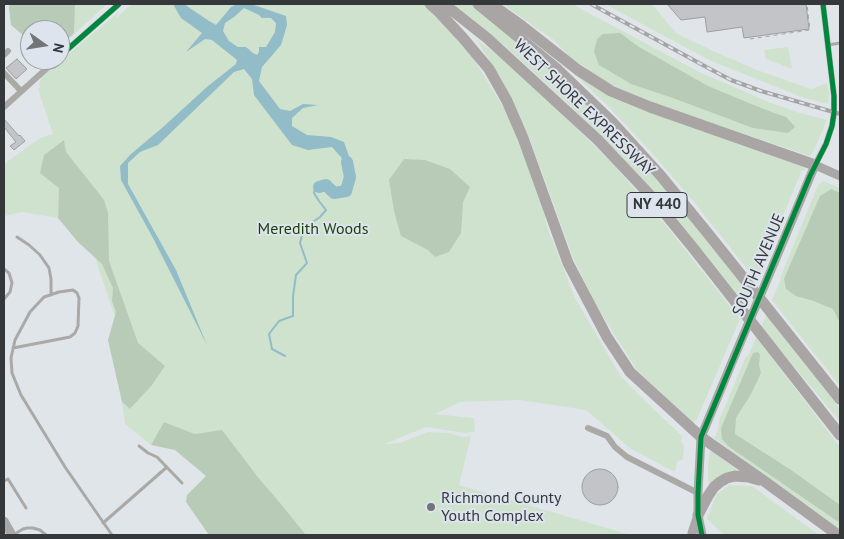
<!DOCTYPE html>
<html>
<head>
<meta charset="utf-8">
<style>
	body { margin:0 }
	#map { position:relative; width:844px; height:539px; overflow:hidden; background:#e0e5ea; font-family:"PT Sans",sans-serif }
	canvas { display:block }
	.frame { position:absolute; inset:0; border:5px solid #35383b; pointer-events:none }
	.north { position:absolute; left:20px; top:20px; width:50px; height:50px; box-sizing:border-box; background:#dde4ed; border:1px solid #9a9fa6; border-radius:50%; rotate:103deg; font-size:14px; font-weight:700; line-height:20px; text-align:center; color:#35383b }
	.north::after { content:''; display:block; margin:auto; width:18px; height:22px; background:#717578; clip-path:polygon(50% 0,100% 100%,50% 72%,0 100%) }
</style>
</head>
<body>
<div id="map">
<canvas width="844" height="539"></canvas>
<div class="frame"></div>
<div class="north">N</div>
</div>
<script>
const ctx = document.querySelector('canvas').getContext('2d');
ctx.lineJoin = 'round';
function fill(path, color) {
  ctx.fillStyle = color;
  ctx.fill(path, 'evenodd');
}
function poly(rows) {
  const path = new Path2D();
  for (const r of rows) {
    if (r.length === 3) {
      path.moveTo(r[0] + r[2], r[1]);
      path.arc(r[0], r[1], r[2], 0, 2 * Math.PI);
      continue;
    }
    path.moveTo(r[0], r[1]);
    for (let i = 2; i < r.length; i += 2) path.lineTo(r[i], r[i + 1]);
  }
  return path;
}
function strokePath(path, color, width, dash) {
  ctx.strokeStyle = color;
  ctx.lineWidth = width;
  ctx.lineCap = dash ? 'butt' : 'round';
  ctx.setLineDash(dash || []);
  ctx.stroke(path);
}
function drawText(font, color, halo, rows, align = 'center') {
  ctx.font = font + ' "PT Sans",sans-serif';
  ctx.lineWidth = 4;
  ctx.setLineDash([]);
  ctx.textBaseline = 'middle';
  ctx.strokeStyle = halo;
  ctx.fillStyle = color;
  for (const [text, x, y, turn = 0] of rows) {
    ctx.save();
    ctx.translate(x, y);
    ctx.rotate((+turn || 0) * Math.PI / 180);
    ctx.textAlign = isNaN(turn) ? turn : align;
    if (halo) ctx.strokeText(text, 0, 0);
    ctx.fillText(text, 0, 0);
    ctx.restore();
  }
}
fill(poly([
	[10,4,107,4,60,47,60,30,30,30,30,41,11,25,9,7],
	[132,4,423,4,428,7,465,45,510,118,543,205,546,224,575,298,620,375,634,390,682,436,681,441,684,446,683,459,677,462,675,472,631,449,586,410,520,400,460,402,435,414,474,418,475,432,465,433,426,427,385,444,400,443,428,432,448,433,460,436,462,437,471,436,459,485,631,535,306,535,281,504,257,476,207,432,195,434,164,422,151,445,125,424,122,402,130,409,142,396,57,146,44,155,59,188,58,218,22,212,4,216,4,164,40,138,53,134,38,89,40,87,39,84,42,76,120,11,115,19],
	[452,4,473,4,515,37,573,89,628,145,751,292,745,305,618,153,563,99,506,47],
	[502,4,572,4,699,72,771,103,800,113,827,120,813,152,810,156,807,155,647,101,604,81,568,55,554,40],
	[605,4,652,4,676,33,713,51,757,70,811,89,827,83,829,93,828,104,804,98,709,60],
	[476,39,509,64,556,108,614,165,668,228,740,319,696,421,695,420,693,423,637,370,596,305,574,260,530,140,506,88],
	[788,47,792,69,766,59,764,50],
	[550,51,585,77,805,168,805,171,802,170,756,280,694,202,651,152,609,107],
	[823,181,840,188,840,386,772,300,781,279,780,278,819,183,821,184],
	[767,313,835,401,840,409,840,421,839,420,761,327],
	[756,337,840,447,840,531,714,438,718,430,719,424,718,423,746,356,748,357],
	[710,451,712,451,736,469,736,471,710,483,709,483,708,480,708,465,709,455],
	[729,485,752,486,819,535,724,535,707,519,716,495]
]), '#cfe2ce');
fill(poly([
	[10,4,75,4,74,33,60,47,60,30,30,30,30,41,11,25,9,7],
	[620,33,639,47,708,86,766,110,786,117,795,127,788,133,753,128,673,98,631,84,599,65,594,52,597,39,603,34],
	[64,140,66,152,104,200,108,213,109,261,138,343,165,366,152,385,130,409,122,402,108,340,116,312,112,301,113,288,102,264,78,242,58,218,59,188,40,173,44,155],
	[404,159,425,160,450,169,470,187,463,202,461,233,449,252,435,257,428,250,401,236,394,211,389,180],
	[831,189,840,193,840,323,833,309,814,301,796,296,786,289,784,279,820,196],
	[758,352,760,355,759,365,761,373,751,394,736,418,735,434,791,470,840,505,840,523,728,446,722,439,721,428,753,353],
	[164,422,195,434,222,430,257,476,281,504,306,535,209,535,186,502,187,495,206,476,175,450,151,445]
]), '#b8cbb7');
fill(poly([
	[173,4,184,4,209,21,216,25,231,7,237,4,251,4,286,16,287,25,281,45,262,67,259,81,280,109,290,111,303,104,318,105,303,108,292,118,292,126,307,135,331,137,344,142,351,162,350,177,341,157,332,147,308,150,292,145,254,95,252,79,244,69,234,72,158,145,140,152,128,163,128,184,176,270,207,345,153,238,121,180,120,166,131,154,162,128,208,86,236,64,237,60,212,40,205,39,186,52,202,33,181,18],
	[244,8,259,15,262,18,271,18,276,23,275,32,266,47,259,47,259,52,257,55,253,53,246,47,238,47,229,41,223,31,225,23,234,17]
]), '#92bcc8');
strokePath(poly([
	[285,356,272,349,269,334,279,321,293,316,293,296,296,275,307,263,300,243,304,228,320,217,326,210,319,201,314,193,315,187,319,187]
]), '#92bcc8', 2);
strokePath(poly([
	[319,187,326,185,334,193,346,191,350,177,347,162]
]), '#92bcc8', 12);
const building = poly([
	[667,4,806,4,809,29,744,38,742,27,707,32,705,17,681,20,667,4],
	[17,59,27,69,16,79,6,68,17,59],
	[4,119,19,136,20,135,25,141,14,150,10,146,16,142,4,127,4,119],
	[600,487,18]
]);
fill(building, '#c3c4c8');
strokePath(building, '#9c9ea1', 1);
strokePath(poly([
	[750,39,810,30,807,4]
]), '#a4a3a3', 1, [4, 4]);
strokePath(poly([
	[828,45,840,43],
	[17,237,29,245,40,255,49,268,51,279,51,295],
	[4,269,9,273,12,283,10,292,4,299],
	[13,348,70,337,75,333,78,326,79,298,77,293,73,290,59,292,44,297,30,312,15,340,11,358,12,373,21,395,65,467,112,535],
	[139,446,148,453,157,457,182,483],
	[4,481,8,479,26,508],
	[103,523,167,467],
	[13,535,23,529,27,528,33,528,40,530,46,535]
]), '#aba9a6', 3);
strokePath(poly([
	[4,55,8,51],
	[60,56,119,4],
	[4,73,21,91],
	[4,107,56,60],
	[815,165,826,144,832,126,834,113,834,96,823,4],
	[588,428,607,436,615,447,627,457,698,493]
]), '#aba9a6', 6);
strokePath(poly([
	[774,263,815,165,840,176],
	[4,521,12,535],
	[692,535,692,533,698,515],
	[702,535,698,515,698,493,701,437,735,355]
]), '#aaa8a6', 9);
strokePath(poly([
	[430,4,439,12,463,38,489,69,507,101,523,138,568,263,607,337,630,372,701,437,764,481,838,535],
	[444,4,487,38,598,140,649,194,694,249,840,435],
	[478,4,556,68,612,122,661,176,710,236,840,399],
	[491,4,522,26,578,70,611,91,650,107,815,165],
	[698,515,708,496,714,487,720,482,727,478,735,476,748,477,759,480]
]), '#a8a5a4', 11);
const rail = poly([
	[591,4,710,69,731,80,761,91,840,114]
]);
strokePath(rail, '#a5a4a5', 4);
strokePath(rail, '#dde4ed', 2, [5.5]);
strokePath(poly([
	[735,355,774,263]
]), '#aaa8a6', 9);
strokePath(poly([
	[60,56,119,4],
	[702,535,698,515,698,493,701,437,810,176,826,144,832,126,834,113,834,96,823,4]
]), '#00873e', 5);
for (const [x, y, r, color] of [
	[431,507,5,"#717578"]
]) {
  const dot = new Path2D();
  dot.arc(x, y, r, 0, 2 * Math.PI);
  ctx.fillStyle = color;
  ctx.fill(dot);
  strokePath(dot, '#dde4ed', 2);
}
for (const [x, y, w] of [
	[657,205,60]
]) {
  const box = new Path2D();
  box.roundRect(x - w / 2, y - 12.5, w, 25, 4);
  ctx.fillStyle = '#dde4ed';
  ctx.fill(box);
  strokePath(box, '#35383b', 1);
}
drawText('bold 15px', '#35383b', null, [
	["NY 440",657,205]
]);
drawText('16px', '#35383b', '#dde4ed', [
	["WEST SHORE EXPRESSWAY",584,108,44],
	["SOUTH AVENUE",759,265,-67]
]);
drawText('16px', '#173e06', '#dde4ed', [
	["Meredith Woods",313,229]
]);
drawText('16px', '#35383b', '#dde4ed', [
	["Richmond County",441,498],
	["Youth Complex",441,516]
], 'left');
</script>
</body>
</html>
